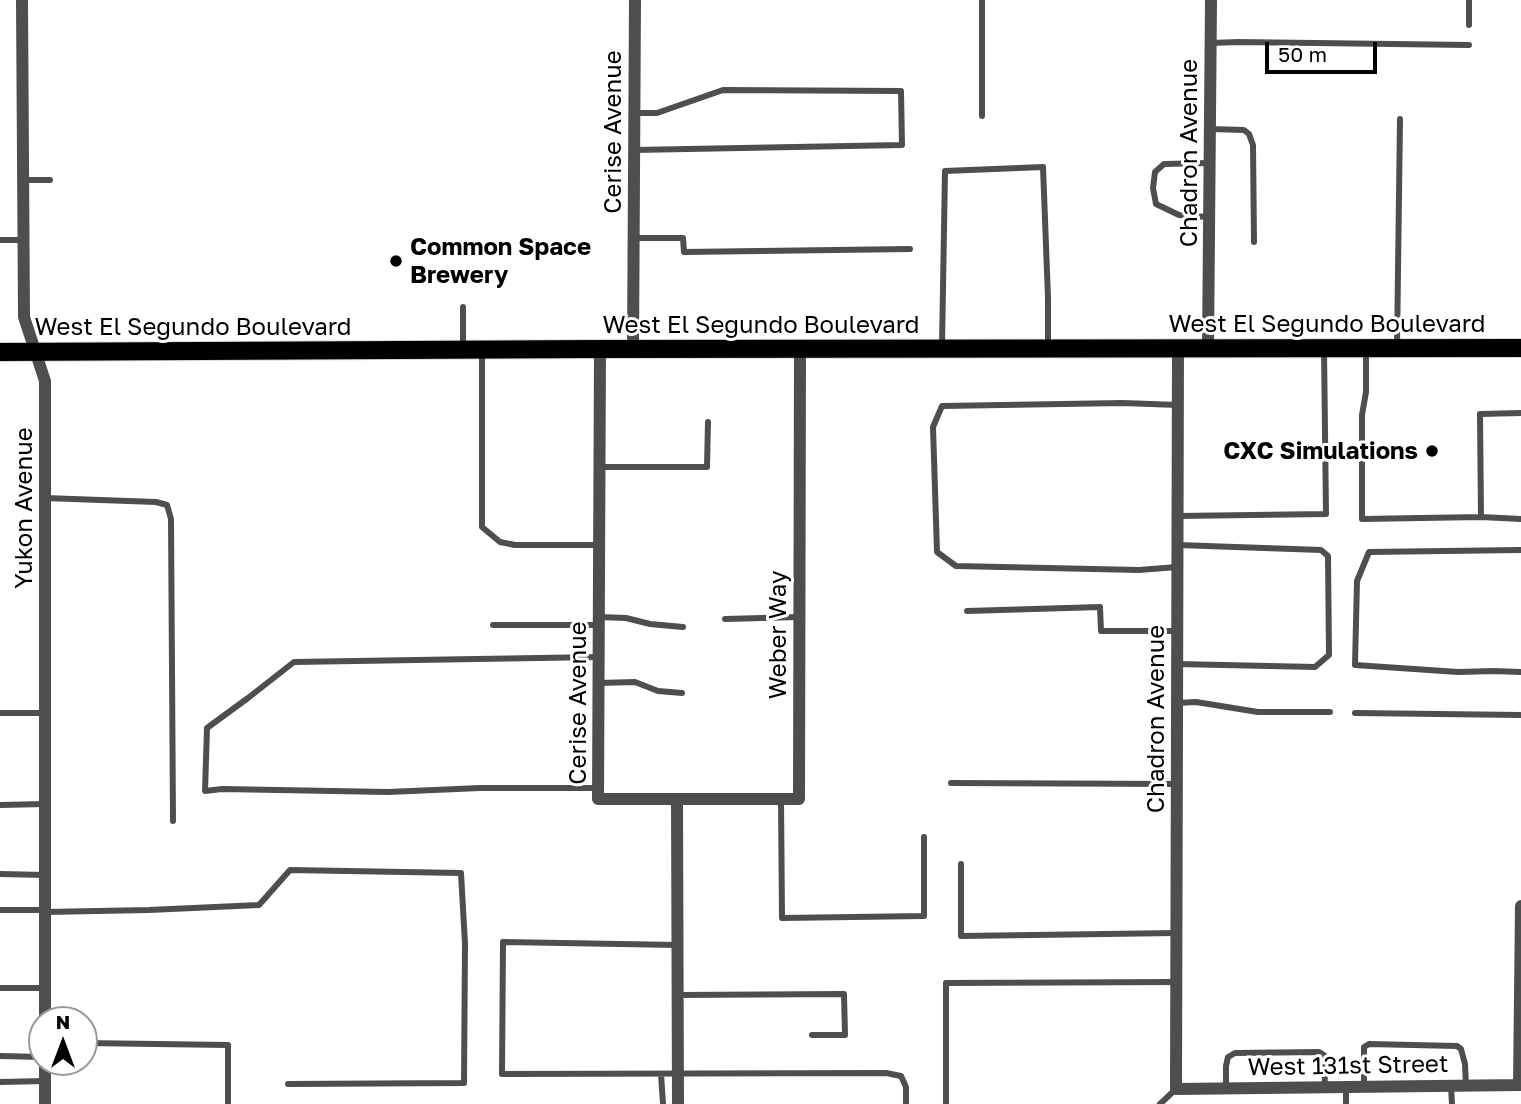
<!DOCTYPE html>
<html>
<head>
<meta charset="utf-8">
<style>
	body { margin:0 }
	#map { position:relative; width:1521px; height:1104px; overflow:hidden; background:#fff; font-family:"Golos Text",sans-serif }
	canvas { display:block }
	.north { position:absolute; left:28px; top:1006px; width:70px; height:70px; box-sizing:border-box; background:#fff; border:2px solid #999; border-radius:50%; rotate:0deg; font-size:19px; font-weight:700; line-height:28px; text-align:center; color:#000 }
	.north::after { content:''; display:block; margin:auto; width:24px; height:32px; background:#000; clip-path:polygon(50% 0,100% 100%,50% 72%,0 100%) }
	.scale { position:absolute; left:1265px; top:42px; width:112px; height:32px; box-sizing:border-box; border:4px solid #000; border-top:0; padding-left:9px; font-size:21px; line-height:24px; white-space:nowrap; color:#000; -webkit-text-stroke:5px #fff; paint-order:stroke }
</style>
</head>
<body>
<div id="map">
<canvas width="1521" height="1104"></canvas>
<div class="north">N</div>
<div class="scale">50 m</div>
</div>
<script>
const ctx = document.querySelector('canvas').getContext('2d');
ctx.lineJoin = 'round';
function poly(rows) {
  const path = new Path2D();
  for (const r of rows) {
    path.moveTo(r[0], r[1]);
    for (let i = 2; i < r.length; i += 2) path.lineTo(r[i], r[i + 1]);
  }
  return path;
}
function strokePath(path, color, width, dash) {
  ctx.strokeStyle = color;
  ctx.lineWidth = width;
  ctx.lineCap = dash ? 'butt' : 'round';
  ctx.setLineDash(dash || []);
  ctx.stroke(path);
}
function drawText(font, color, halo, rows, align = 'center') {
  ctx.font = font + ' "Golos Text",sans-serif';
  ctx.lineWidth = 6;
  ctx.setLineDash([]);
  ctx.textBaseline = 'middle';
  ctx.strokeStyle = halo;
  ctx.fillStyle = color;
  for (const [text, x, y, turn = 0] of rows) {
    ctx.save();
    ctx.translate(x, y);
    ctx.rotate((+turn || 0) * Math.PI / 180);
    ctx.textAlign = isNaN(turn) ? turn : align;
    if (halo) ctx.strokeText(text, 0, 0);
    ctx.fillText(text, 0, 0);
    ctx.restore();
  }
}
const primary = poly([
	[0,352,600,349,1521,348]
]);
strokePath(primary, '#dbdbdb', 20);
strokePath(poly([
	[982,0,982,116],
	[1469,25,1469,0],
	[1211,43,1238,42,1469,45],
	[1210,129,1244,130,1249,134,1253,145,1254,242],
	[634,150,902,145,901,91,723,90,657,113,635,113],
	[23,180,50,180],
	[1208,217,1179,215,1156,204,1153,188,1155,172,1164,164,1210,163],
	[633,238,683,238,684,252,910,249],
	[0,240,24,240],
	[463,307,463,348],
	[942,346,945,171,1043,167,1048,298,1048,347],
	[1397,347,1400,119],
	[1366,351,1366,392,1362,415,1362,519,1481,517,1521,519],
	[482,352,482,527,500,542,515,545,598,545],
	[599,467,707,467,708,422],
	[45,498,156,502,167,505,171,519,173,821],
	[1178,516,1326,514,1324,349],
	[1481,517,1480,414,1521,413],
	[1521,550,1369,552,1357,581,1355,665,1458,672,1493,671,1521,672],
	[1177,567,1139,570,956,566,937,552,933,427,942,406,1123,403,1178,405],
	[967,611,1100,607,1101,631,1177,631],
	[599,617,626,618,650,624,683,627],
	[725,619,799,617],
	[493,625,599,625],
	[1177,664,1315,667,1329,655,1328,556,1321,550,1178,545],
	[599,683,635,682,658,691,682,693],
	[1177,703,1196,702,1258,712,1330,712],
	[0,713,45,713],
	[1355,713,1521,715],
	[951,783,1177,784],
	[598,788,480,788,388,792,222,789,205,791,207,728,248,698,294,662,599,657],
	[781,799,782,918,924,916,924,837],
	[0,805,45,804],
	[961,864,961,936,1177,933],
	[0,874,45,875],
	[0,910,46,910],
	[45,912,149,910,259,905,290,870,461,873,465,944,464,1083,288,1084],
	[678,945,503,942,502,1074,886,1073,901,1076,906,1087,906,1104],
	[0,988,45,988],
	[678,995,844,994,845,1035,812,1035],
	[84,1043,228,1045,228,1104],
	[0,1056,42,1057],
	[661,1074,663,1104],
	[0,1082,45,1081],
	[1451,1086,1452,1104],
	[1346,1087,1346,1104],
	[1364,1087,1364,1047,1369,1044,1457,1046,1461,1049,1465,1064,1466,1086],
	[1226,1088,1226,1066,1228,1057,1235,1053,1319,1052,1324,1055,1325,1087],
	[946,1104,946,983,1176,982],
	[1160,1104,1176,1089]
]), '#4e4e4e', 6);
strokePath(poly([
	[22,0,24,317,45,381,45,1020],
	[600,349,598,799,799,799,800,349],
	[633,349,635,0],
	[1178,349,1176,1089,1521,1085],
	[1208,349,1211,0],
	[677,799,678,1104],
	[1519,1085,1521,906],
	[45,1104,45,1062]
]), '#4e4e4e', 12);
strokePath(primary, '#000', 18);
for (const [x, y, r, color] of [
	[396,261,7,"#000"],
	[1432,451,7,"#000"]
]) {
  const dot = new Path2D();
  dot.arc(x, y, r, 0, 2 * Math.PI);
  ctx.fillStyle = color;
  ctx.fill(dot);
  strokePath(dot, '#fff', 2.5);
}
drawText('24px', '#000', '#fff', [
	["Cerise Avenue",613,132,-90],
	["Chadron Avenue",1189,153,-90],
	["West El Segundo Boulevard",1327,324],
	["West El Segundo Boulevard",761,325],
	["West El Segundo Boulevard",193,327],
	["Yukon Avenue",24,508,-90],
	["Weber Way",778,635,-90],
	["Cerise Avenue",578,703,-90],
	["Chadron Avenue",1156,719,-90],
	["West 131st Street",1348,1066,-1]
]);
drawText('bold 24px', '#000', '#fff', [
	["Common Space",410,247],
	["Brewery",410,275],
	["CXC Simulations",1418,451,"right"]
], 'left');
</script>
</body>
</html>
